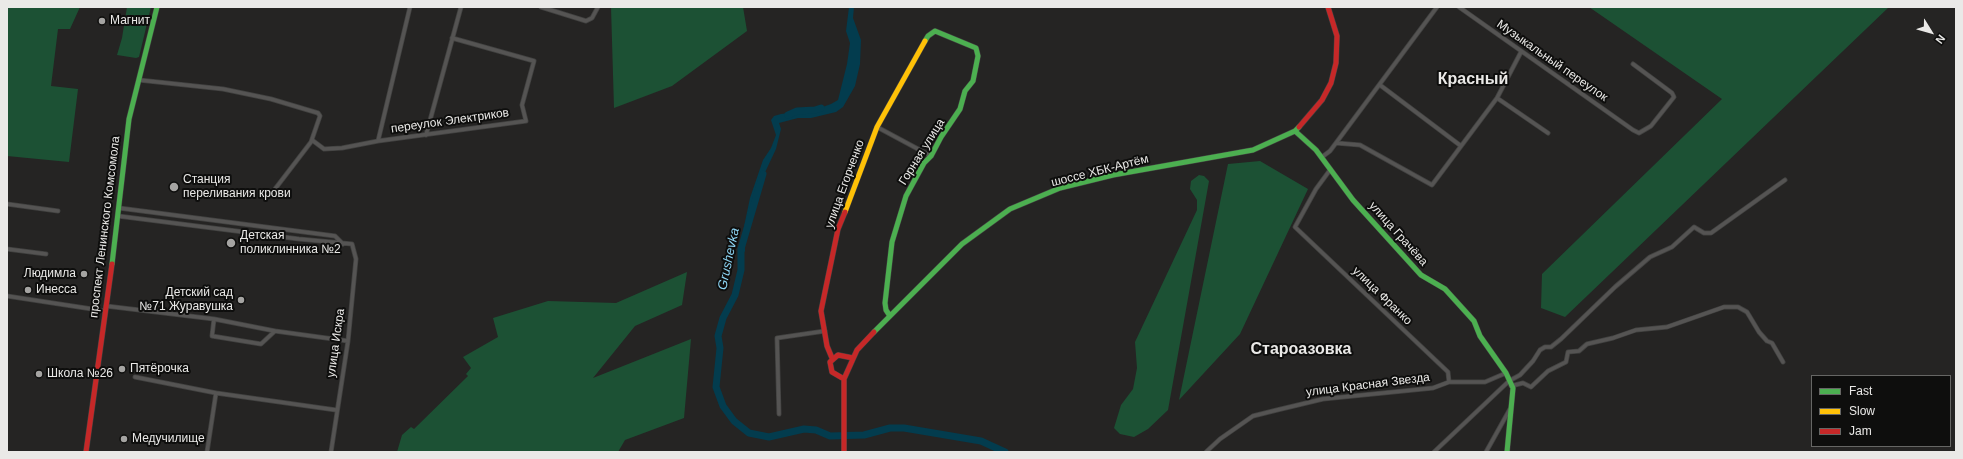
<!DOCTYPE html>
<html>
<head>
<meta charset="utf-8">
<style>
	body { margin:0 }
	#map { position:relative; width:1963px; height:459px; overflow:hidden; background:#252423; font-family:Helvetica,sans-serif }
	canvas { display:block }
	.frame { position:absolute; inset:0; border:8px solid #eae9e7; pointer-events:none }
	.legend { position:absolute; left:1811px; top:375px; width:140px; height:72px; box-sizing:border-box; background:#0e0e0d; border:1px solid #666664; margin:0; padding:5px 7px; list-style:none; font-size:12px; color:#eae9e7 }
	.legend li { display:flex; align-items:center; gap:8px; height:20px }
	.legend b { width:20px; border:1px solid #666664 }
	.north { position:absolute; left:1911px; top:12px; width:40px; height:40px; -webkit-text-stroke:3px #0e0e0d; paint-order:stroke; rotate:127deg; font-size:11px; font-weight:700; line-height:16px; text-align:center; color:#eae9e7 }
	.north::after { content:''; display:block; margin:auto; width:14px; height:18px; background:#eae9e7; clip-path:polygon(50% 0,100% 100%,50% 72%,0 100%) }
</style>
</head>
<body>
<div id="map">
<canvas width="1963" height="459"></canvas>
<div class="frame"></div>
<ul class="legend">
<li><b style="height:5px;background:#4caf50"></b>Fast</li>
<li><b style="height:5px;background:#ffc107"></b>Slow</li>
<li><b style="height:5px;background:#c62828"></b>Jam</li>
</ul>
<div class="north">N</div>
</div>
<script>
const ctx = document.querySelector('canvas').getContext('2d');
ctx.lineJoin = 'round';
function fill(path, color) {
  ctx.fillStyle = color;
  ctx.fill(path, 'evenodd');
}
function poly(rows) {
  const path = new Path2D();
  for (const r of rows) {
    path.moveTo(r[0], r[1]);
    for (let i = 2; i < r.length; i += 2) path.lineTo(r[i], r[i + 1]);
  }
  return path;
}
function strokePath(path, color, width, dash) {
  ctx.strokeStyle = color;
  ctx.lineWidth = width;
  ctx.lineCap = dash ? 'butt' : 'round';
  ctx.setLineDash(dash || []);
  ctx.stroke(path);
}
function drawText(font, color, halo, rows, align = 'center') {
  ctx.font = font + ' Helvetica,sans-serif';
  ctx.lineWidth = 4;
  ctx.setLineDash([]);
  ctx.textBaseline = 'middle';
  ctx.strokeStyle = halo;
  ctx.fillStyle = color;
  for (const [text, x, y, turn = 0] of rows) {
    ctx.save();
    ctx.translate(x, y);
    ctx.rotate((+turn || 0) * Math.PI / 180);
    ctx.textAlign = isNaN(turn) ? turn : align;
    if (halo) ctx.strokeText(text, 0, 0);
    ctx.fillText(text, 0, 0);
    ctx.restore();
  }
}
fill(poly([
	[7,7,80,7,70,29,58,29,51,86,78,89,69,162,7,156],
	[127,7,151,7,139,57,136,58,117,55,122,38],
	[611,7,743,7,747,31,672,86,614,108],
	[1589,7,1889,7,1565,317,1541,308,1542,274,1722,99],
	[1260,161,1308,189,1240,334,1179,400,1228,164],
	[1199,175,1204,176,1209,181,1168,410,1148,429,1134,437,1120,434,1114,428,1121,405,1133,389,1137,368,1135,342,1197,210,1197,200,1190,189,1191,181],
	[687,272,682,305,635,326,593,378,691,339,684,418,625,440,618,452,397,452,402,435,411,427,414,429,468,376,466,374,471,368,463,357,498,337,493,318,548,301,616,303]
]), '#1c5134');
fill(poly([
	[849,7,854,7,853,18,861,40,860,64,855,86,843,107,836,112,811,118,798,118,779,123,781,129,776,149,760,183,745,235,745,252,741,249,742,236,750,198,763,160,771,148,776,135,771,120,774,116,781,114,814,110,831,104,838,100,847,64,850,43,846,31]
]), '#033c4e');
strokePath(poly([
	[788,115,797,111,815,110,821,108],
	[763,174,741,249,741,270,735,295,723,318,718,336,720,348,716,387,723,406,734,421,749,433,769,437,804,429,816,430,830,436,864,435,890,428,904,428,981,441,1005,452]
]), '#033c4e', 7);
const street = poly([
	[541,7,586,21,592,18,598,7],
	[1459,7,1633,130,1639,133,1651,126,1674,97,1672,93,1633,64],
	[139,80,223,89,271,99,318,113,320,116,311,142,275,189],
	[1380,85,1461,146],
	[1497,98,1548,133],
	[877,127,931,156],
	[426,135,461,7],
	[312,140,324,149,342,148,378,141,526,121,522,105,534,61,452,38],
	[378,141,410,7],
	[1336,143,1360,145,1432,185,1497,98,1521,52],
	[1322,157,1330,151,1437,7],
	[1330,170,1316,189,1295,227,1448,372,1449,382],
	[7,204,58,211],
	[119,208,335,236,343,244],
	[118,216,299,239,352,244,356,259,348,341,331,452],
	[7,249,46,254],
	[7,296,105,311],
	[106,306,214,319,212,336,261,344,275,331,348,341],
	[214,319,275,331],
	[135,377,216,393],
	[1511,386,1523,383,1531,387,1548,371,1566,362,1568,352,1579,351,1587,344,1613,338,1636,330,1667,327,1724,307,1738,307,1747,312,1759,332,1767,341,1772,343,1783,362],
	[779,414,777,338,825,331],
	[207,452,216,393,336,410],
	[1206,452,1220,439,1253,416,1277,410,1323,399,1433,388,1449,382,1485,382,1506,373],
	[1434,452,1509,381,1520,375,1533,361,1540,350,1545,347,1551,347,1561,339,1615,287,1650,257,1672,247,1694,227,1704,233,1711,233,1785,180],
	[1486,452,1510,409]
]);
const fast = poly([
	[1295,131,1316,150,1353,200,1421,275,1445,289,1474,321,1480,336,1506,373,1513,388,1507,452],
	[112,264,129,119,157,7],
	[890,316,886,310,885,303,892,242,906,196,924,163,931,156,941,137,960,109,965,91,973,81,978,56,976,48,935,31,928,36,925,41],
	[874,332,962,244,1010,209,1060,188,1113,175,1253,150,1295,131,1299,127]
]);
const slow = poly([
	[845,212,877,127,925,41]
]);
const jam = poly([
	[1299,127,1322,100,1331,83,1336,63,1337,36,1328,7],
	[832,358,827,346,821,311,838,229,845,212],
	[844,379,832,372,830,362,838,355,853,358],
	[86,452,112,264],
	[844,452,844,379,857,350,874,332]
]);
strokePath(street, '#424241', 5);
strokePath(fast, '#424241', 6);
strokePath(slow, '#424241', 6);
strokePath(jam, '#424241', 6);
strokePath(street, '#555453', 3.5);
strokePath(fast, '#4caf50', 5);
strokePath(slow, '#ffc107', 5);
strokePath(jam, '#c62828', 5);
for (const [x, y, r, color] of [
	[102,21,4,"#a5a4a2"],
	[174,187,5,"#a5a4a2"],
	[231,243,5,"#a5a4a2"],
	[84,274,4,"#a5a4a2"],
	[28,290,4,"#a5a4a2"],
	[241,300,4,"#a5a4a2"],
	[122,369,4,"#a5a4a2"],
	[39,374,4,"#a5a4a2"],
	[124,439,4,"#a5a4a2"]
]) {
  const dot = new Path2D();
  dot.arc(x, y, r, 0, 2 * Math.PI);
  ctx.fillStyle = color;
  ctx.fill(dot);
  strokePath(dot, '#0e0e0d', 1.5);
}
drawText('12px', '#eae9e7', '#0e0e0d', [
	["Магнит",110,21],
	["Станция",183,180],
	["переливания крови",183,194],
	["Детская",240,236],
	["поликлинника №2",240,250],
	["Людимла",76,274,"right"],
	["Инесса",36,290],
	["Детский сад",233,293,"right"],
	["№71 Журавушка",233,307,"right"],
	["Пятёрочка",130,369],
	["Школа №26",47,374],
	["Медучилище",132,439]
], 'left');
drawText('12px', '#eae9e7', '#0e0e0d', [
	["Музыкальный переулок",1552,61,35],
	["переулок Электриков",450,121,-8],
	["Горная улица",922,152,-58],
	["шоссе ХБК-Артём",1100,171,-14],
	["улица Егорченко",845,184,-70],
	["проспект Ленинского Комсомола",105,227,-83],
	["улица Грачёва",1398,234,48],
	["улица Франко",1382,296,44],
	["улица Искра",336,343,-82],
	["улица Красная Звезда",1368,385,-7]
]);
drawText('italic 13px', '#8ed6f5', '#0e0e0d', [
	["Grushevka",729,259,-78]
]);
drawText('bold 16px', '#eae9e7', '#0e0e0d', [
	["Красный",1473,80],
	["Староазовка",1301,350]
]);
</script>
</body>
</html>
